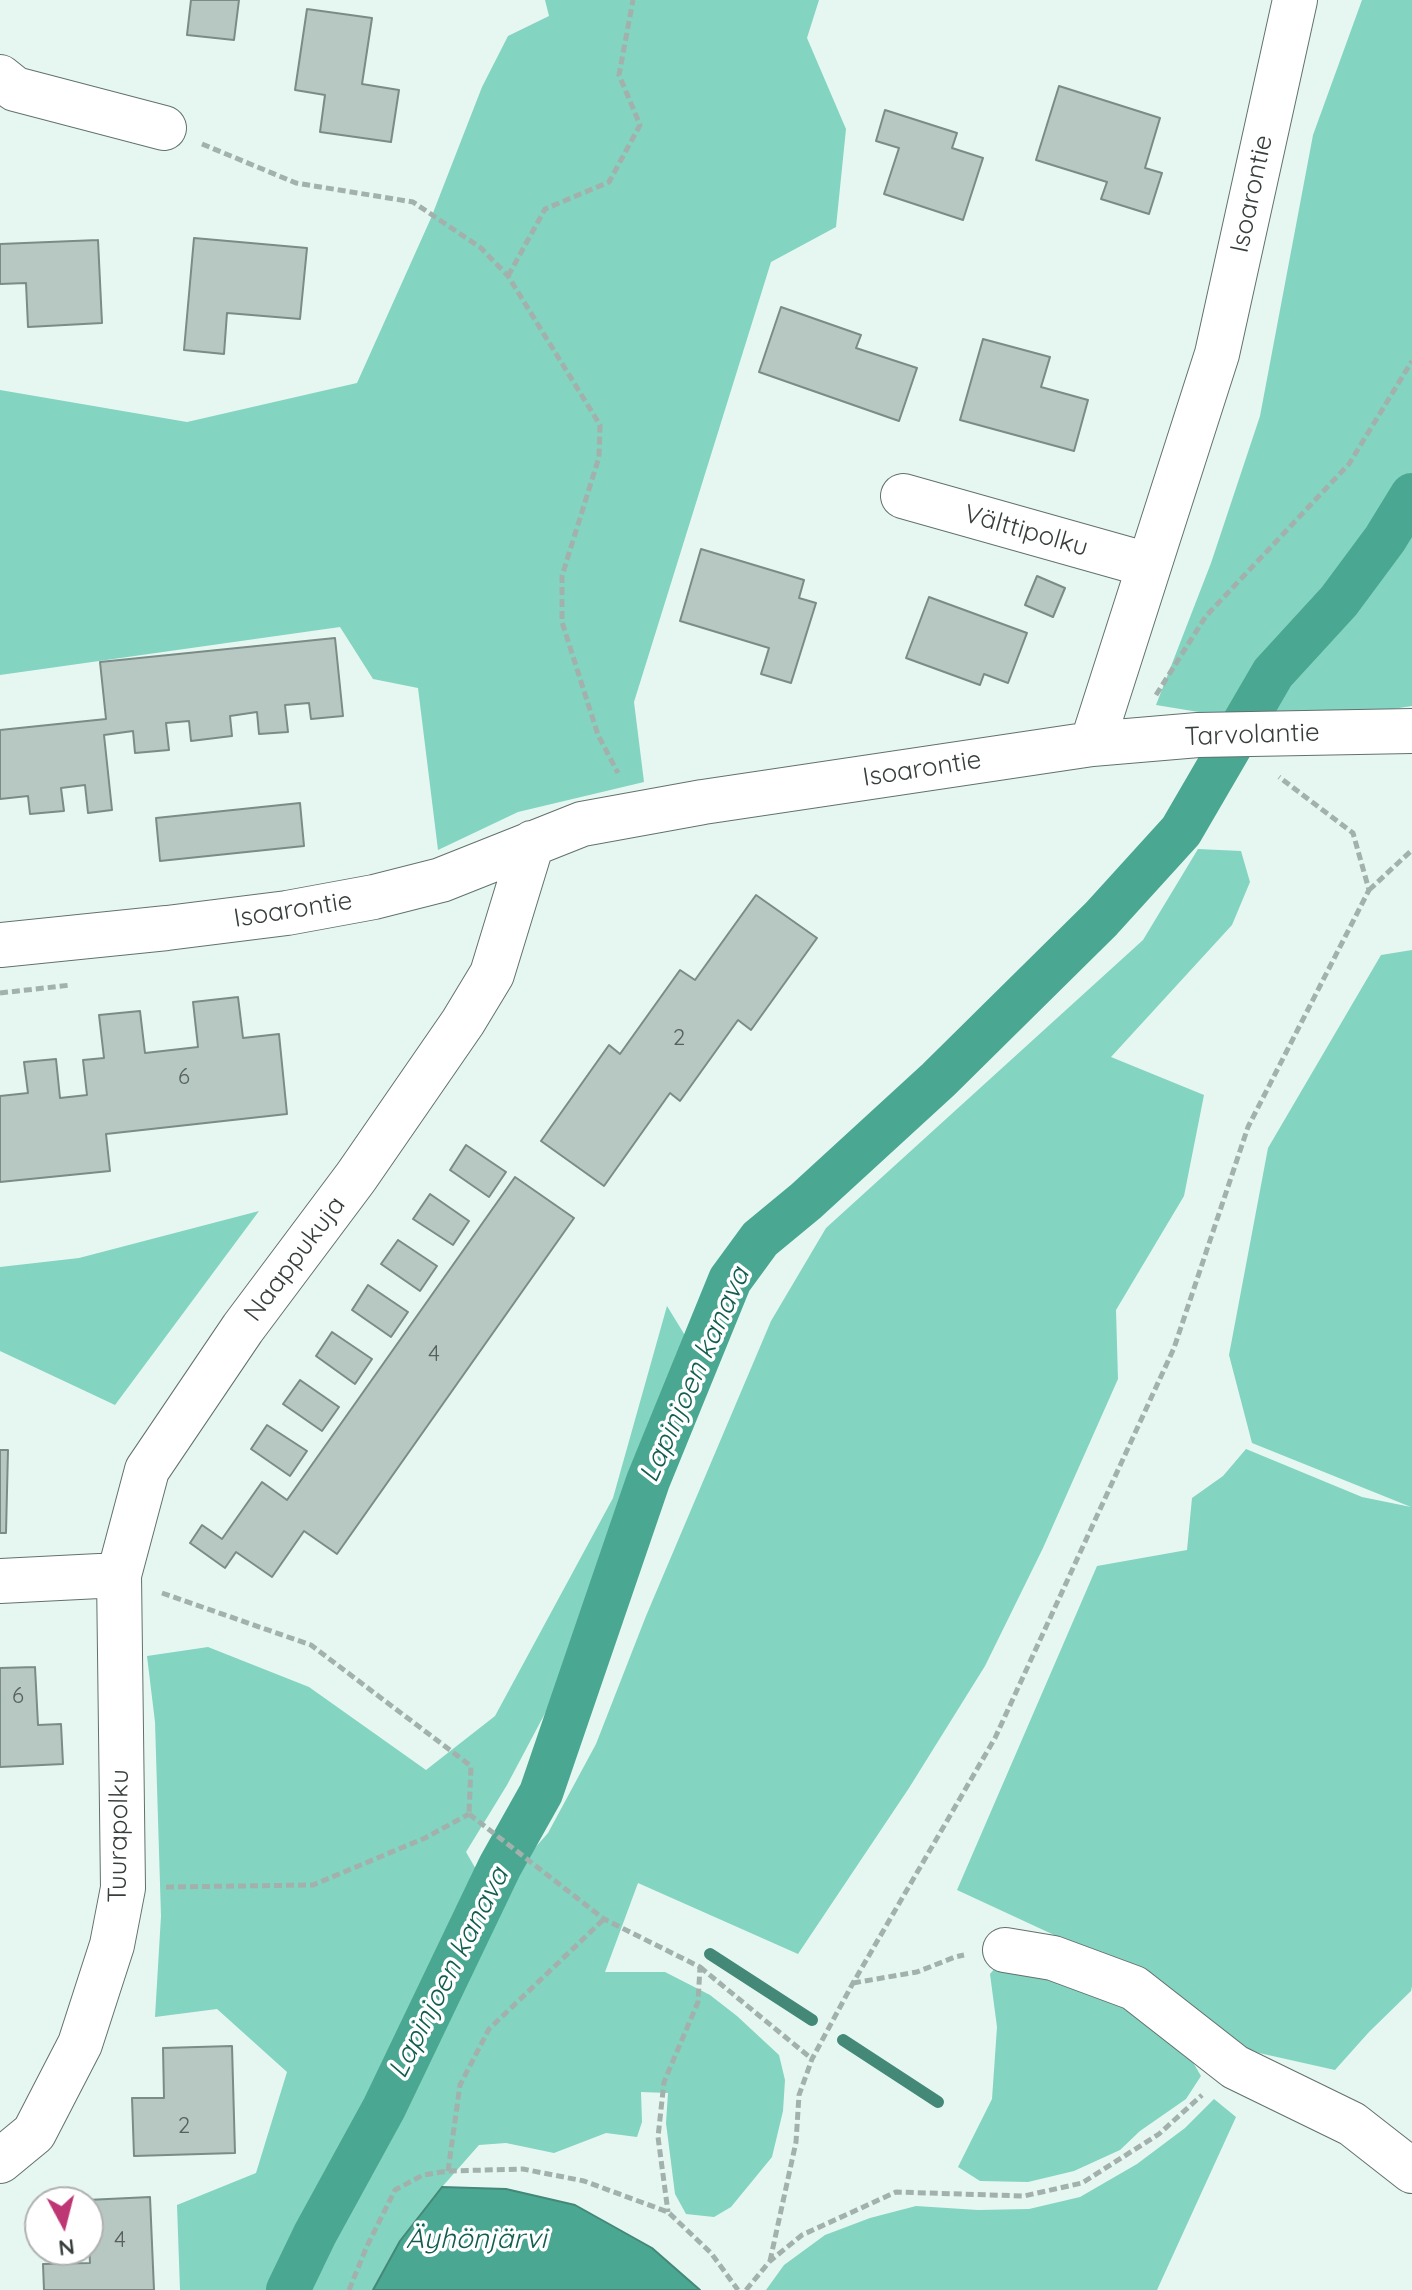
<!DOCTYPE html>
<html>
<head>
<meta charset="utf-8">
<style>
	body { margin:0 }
	#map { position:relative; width:1412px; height:2290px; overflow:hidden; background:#e6f7f2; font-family:Quicksand,sans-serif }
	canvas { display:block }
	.north { position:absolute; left:24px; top:2186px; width:80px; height:80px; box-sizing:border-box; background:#fff; border:2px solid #afb2b1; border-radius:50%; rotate:173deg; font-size:22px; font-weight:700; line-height:32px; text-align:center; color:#373e3c }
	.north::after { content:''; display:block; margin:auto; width:28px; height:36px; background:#be3674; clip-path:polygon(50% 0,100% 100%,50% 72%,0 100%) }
</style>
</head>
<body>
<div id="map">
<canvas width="1412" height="2290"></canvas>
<div class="north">N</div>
</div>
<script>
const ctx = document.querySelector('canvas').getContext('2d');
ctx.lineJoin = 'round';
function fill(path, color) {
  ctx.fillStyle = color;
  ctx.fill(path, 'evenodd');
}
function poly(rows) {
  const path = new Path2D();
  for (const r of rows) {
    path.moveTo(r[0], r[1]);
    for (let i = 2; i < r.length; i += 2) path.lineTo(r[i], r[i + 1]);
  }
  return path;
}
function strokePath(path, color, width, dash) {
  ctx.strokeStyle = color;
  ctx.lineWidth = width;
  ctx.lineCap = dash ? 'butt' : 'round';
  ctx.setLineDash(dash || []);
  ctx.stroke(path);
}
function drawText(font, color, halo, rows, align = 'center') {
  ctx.font = font + ' Quicksand,sans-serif';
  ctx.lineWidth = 7;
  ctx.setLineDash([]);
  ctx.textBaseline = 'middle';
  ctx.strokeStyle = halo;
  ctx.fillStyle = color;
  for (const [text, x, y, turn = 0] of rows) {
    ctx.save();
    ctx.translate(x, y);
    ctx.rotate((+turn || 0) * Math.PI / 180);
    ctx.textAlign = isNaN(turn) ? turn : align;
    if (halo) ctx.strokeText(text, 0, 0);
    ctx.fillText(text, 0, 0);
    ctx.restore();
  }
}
fill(poly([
	[545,0,819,0,807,38,846,129,836,227,771,262,634,702,644,782,518,812,438,850,418,688,373,679,340,627,0,675,0,390,187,422,357,383,431,218,482,87,508,36,549,16],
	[1362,0,1412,0,1412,706,1284,726,1156,705,1211,563,1260,416,1313,135],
	[1198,849,1241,851,1250,882,1232,925,1111,1057,1204,1095,1184,1196,1116,1310,1118,1379,1043,1548,985,1666,909,1788,798,1954,638,1883,605,1972,665,1972,710,1995,737,2016,779,2055,785,2080,783,2111,772,2157,731,2207,714,2217,686,2214,675,2194,666,2123,668,2093,641,2092,642,2122,637,2137,606,2133,554,2153,506,2143,479,2145,442,2187,400,2241,373,2290,180,2290,177,2205,256,2173,287,2072,217,2009,155,2017,161,1916,155,1722,147,1656,208,1647,309,1687,426,1770,495,1716,613,1498,667,1306,686,1337,595,1591,551,1702,507,1785,466,1852,492,1897,548,1833,596,1744,646,1616,771,1321,826,1228,1143,940],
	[1412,950,1412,1986,1411,1991,1369,2032,1335,2070,1259,2053,1203,2031,1174,1998,1175,1991,957,1890,1097,1566,1187,1550,1192,1498,1223,1476,1246,1449,1362,1497,1411,1507,1252,1443,1229,1355,1268,1148,1381,955],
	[259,1211,115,1405,0,1351,0,1267,79,1258],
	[1001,1961,1131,2006,1181,2042,1201,2076,1186,2099,1140,2131,1120,2150,1074,2171,1028,2182,980,2181,958,2167,992,2099,997,2027,990,1974],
	[1214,2099,1236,2117,1157,2290,766,2290,784,2265,825,2235,870,2218,916,2206,978,2210,1029,2209,1080,2197,1137,2164,1185,2128]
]), '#83d4c0');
const water = poly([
	[442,2187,506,2189,575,2205,652,2248,700,2290,373,2290,400,2241,442,2187]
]);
fill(water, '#49a792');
strokePath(water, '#448878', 2);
strokePath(poly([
	[710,1954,812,2020],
	[843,2040,938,2102]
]), '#448878', 12);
strokePath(poly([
	[288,2290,315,2234,384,2108,500,1866,541,1793,648,1481,730,1280,760,1239,806,1201,938,1080,1101,919,1181,831,1273,673,1339,601,1385,539,1412,495]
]), '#49a792', 44);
const building = poly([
	[191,0,239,0,234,40,187,35,191,0],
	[307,9,372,18,362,84,399,90,391,142,320,132,325,95,295,90,307,9],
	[1059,86,1160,118,1145,168,1162,173,1149,214,1101,199,1107,182,1036,160,1059,86],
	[885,110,957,133,952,148,983,158,963,220,884,194,899,148,876,141,885,110],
	[194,238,307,248,300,319,227,313,224,354,184,350,194,238],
	[98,240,102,323,28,327,26,283,0,284,0,244,98,240],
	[781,307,861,335,856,348,917,368,899,421,759,372,781,307],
	[983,339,1050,357,1041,387,1088,400,1074,451,960,420,983,339],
	[701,549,804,580,799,598,816,603,791,683,761,674,769,648,680,621,701,549],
	[1037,576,1065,588,1053,617,1025,605,1037,576],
	[929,597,1027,633,1008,683,984,674,980,685,906,658,929,597],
	[335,638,343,716,311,719,309,703,285,705,288,732,259,734,257,712,230,716,232,736,191,741,189,721,166,723,169,750,135,753,133,731,104,735,112,810,88,813,85,785,61,788,64,811,30,814,28,796,0,799,0,730,106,719,100,662,335,638],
	[300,803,304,846,160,861,156,818,300,803],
	[756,895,817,938,751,1030,738,1020,680,1101,670,1093,604,1186,541,1141,609,1045,620,1054,680,970,695,980,756,895],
	[238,997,243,1038,279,1034,287,1114,106,1134,110,1171,0,1182,0,1096,28,1093,24,1062,56,1059,60,1098,87,1095,83,1060,104,1058,99,1015,140,1011,145,1053,198,1047,193,1002,238,997],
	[466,1145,506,1172,489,1197,450,1170,466,1145],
	[515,1177,574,1218,337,1554,304,1531,272,1577,236,1552,225,1568,190,1543,202,1525,222,1539,262,1482,287,1500,515,1177],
	[430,1194,469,1221,453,1245,413,1219,430,1194],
	[398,1240,437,1266,420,1291,381,1264,398,1240],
	[368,1285,408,1312,391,1337,352,1310,368,1285],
	[332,1332,372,1359,355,1384,316,1356,332,1332],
	[300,1380,339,1407,322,1431,283,1404,300,1380],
	[267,1425,307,1451,290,1476,251,1449,267,1425],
	[0,1450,8,1450,6,1533,0,1533,0,1450],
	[35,1667,38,1725,61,1724,63,1764,0,1767,0,1668,35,1667],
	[232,2046,235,2153,134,2156,132,2098,164,2098,163,2048,232,2046],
	[150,2197,154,2290,44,2290,43,2264,90,2263,87,2200,150,2197]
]);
fill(building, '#b7c7c2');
strokePath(building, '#7b8b86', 2);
const minor = poly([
	[0,77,15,89,164,128],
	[903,496,1148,565],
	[1092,744,1217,354,1295,0],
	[0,945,167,928,287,913,374,897,441,880,582,824,703,802,1092,744,1198,735,1412,731],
	[0,1581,119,1575,147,1470,243,1328,356,1177,463,1022,492,974,532,843],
	[1005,1950,1053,1958,1134,1988,1235,2067,1352,2124,1412,2171],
	[0,2161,34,2133,80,2044,112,1945,123,1888,119,1575]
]);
strokePath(minor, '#62716d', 46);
strokePath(poly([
	[202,144,296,183,413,202,481,248,508,276,600,425,599,457,562,576,562,622,598,735,618,773],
	[508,276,545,209,609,182,640,125,619,75,633,0],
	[1156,695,1206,616,1349,464,1412,361],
	[1369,890,1412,850],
	[0,993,71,985],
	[162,1593,311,1645,471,1766,469,1814],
	[469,1814,604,1919,700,1967,698,2002,664,2082,658,2137,668,2212],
	[166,1887,313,1885,425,1838,469,1814],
	[700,1967,812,2059],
	[853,1983,917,1972,955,1957,964,1955],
	[448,2171,460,2085,489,2029,604,1919],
	[770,2261,796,2142,799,2095,812,2059,853,1983,995,1738,1174,1348,1248,1127,1369,890,1353,833,1279,777],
	[349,2290,367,2246,395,2190,423,2175,448,2171,523,2169,584,2181,668,2212,711,2253,738,2290],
	[746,2290,770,2261,802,2235,896,2192,1024,2196,1082,2183,1159,2134,1202,2095]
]), '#a3b1ad', 5, [8, 4]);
strokePath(minor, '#fff', 44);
drawText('22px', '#57605e', null, [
	["2",679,1038],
	["6",184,1077],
	["4",434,1354],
	["6",18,1696],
	["2",184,2126],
	["4",120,2240]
]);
drawText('26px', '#373e3c', '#fff', [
	["Isoarontie",1252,194,-78],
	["Välttipolku",1026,531,16],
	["Tarvolantie",1252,735,-2],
	["Isoarontie",922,769,-9],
	["Isoarontie",293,910,-9],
	["Naappukuja",295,1259,-53],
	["Tuurapolku",119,1836,-89]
]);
drawText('italic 28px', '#115e50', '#fff', [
	["Lapinjoen kanava",695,1375,-66],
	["Lapinjoen kanava",449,1973,-63],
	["Äyhönjärvi",476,2240]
]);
</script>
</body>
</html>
